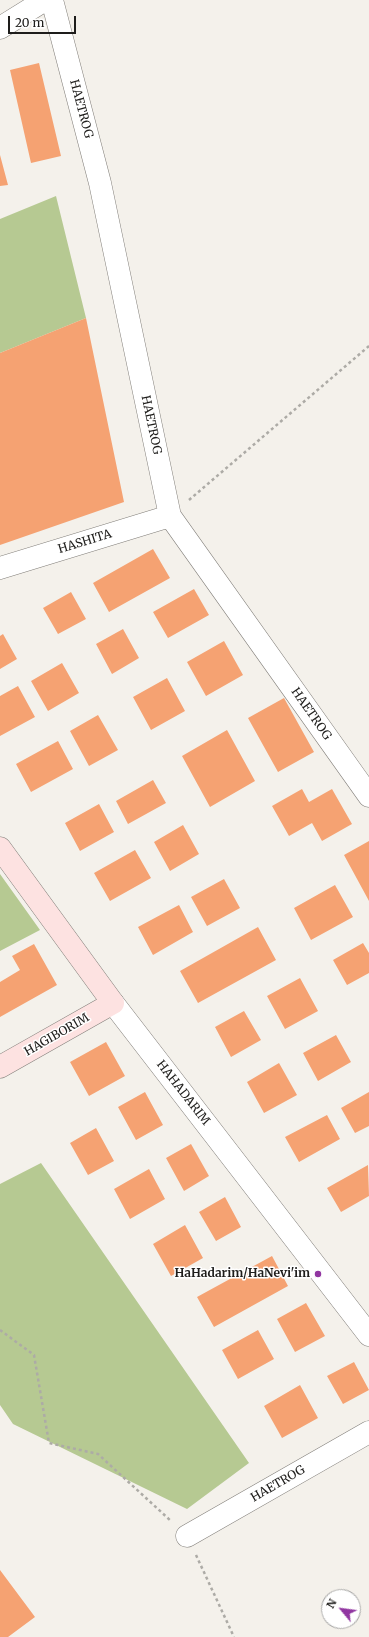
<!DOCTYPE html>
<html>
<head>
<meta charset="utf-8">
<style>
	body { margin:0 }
	#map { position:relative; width:369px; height:1637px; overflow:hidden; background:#f4f1eb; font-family:Merriweather,serif }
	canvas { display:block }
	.north { position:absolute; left:321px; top:1589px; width:40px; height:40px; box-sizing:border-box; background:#fff; border:1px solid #a5a5a4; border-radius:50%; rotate:299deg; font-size:11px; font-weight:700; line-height:16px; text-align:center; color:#1e1d1b }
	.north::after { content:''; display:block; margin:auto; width:14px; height:18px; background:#9136a1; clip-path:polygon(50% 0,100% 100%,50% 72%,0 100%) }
	.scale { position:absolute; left:8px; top:16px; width:68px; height:18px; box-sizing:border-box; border:2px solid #1e1d1b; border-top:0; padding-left:5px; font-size:12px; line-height:14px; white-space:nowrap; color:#1e1d1b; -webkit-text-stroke:3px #fff; paint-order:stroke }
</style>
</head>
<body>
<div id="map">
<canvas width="369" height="1637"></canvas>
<div class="north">N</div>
<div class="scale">20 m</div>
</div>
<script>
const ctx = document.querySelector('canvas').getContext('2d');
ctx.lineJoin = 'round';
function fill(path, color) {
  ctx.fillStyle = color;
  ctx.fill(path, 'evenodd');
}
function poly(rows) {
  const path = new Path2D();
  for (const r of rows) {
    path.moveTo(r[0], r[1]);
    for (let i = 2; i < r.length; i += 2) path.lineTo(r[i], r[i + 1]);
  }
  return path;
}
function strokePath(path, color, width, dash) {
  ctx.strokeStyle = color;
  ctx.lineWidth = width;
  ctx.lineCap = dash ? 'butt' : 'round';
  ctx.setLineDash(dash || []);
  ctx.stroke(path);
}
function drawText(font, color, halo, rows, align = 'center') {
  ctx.font = font + ' Merriweather,serif';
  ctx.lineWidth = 3;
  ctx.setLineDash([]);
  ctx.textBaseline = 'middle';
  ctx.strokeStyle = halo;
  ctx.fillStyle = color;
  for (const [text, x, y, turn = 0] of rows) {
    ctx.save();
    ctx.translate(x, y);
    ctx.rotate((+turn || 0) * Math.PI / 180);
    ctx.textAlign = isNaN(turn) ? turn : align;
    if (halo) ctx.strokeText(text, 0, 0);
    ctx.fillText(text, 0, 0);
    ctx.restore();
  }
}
fill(poly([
	[56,196,86,318,0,353,0,219],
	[0,874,40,930,0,951],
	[41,1163,249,1463,187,1509,13,1424,0,1405,0,1184]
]), '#b6c992');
fill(poly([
	[39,63,61,156,31,163,10,70],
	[0,155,8,185,0,186],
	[86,318,124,502,0,545,0,353],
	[153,549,170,578,109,612,93,583],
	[194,589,209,615,168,638,153,612],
	[71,592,86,619,58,634,43,608],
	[123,629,139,658,112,674,96,644],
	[3,634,17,659,0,669,0,636],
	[224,641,243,675,206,696,187,662],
	[62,663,79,693,48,711,31,681],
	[167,678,185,711,151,730,133,697],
	[18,686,35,717,0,736,0,696],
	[284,698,314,752,278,772,248,718],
	[98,715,118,750,89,766,70,731],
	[227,730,255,781,210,807,182,756],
	[58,741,73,769,31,792,16,764],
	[153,780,166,803,128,824,116,801],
	[302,789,309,802,332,789,352,824,322,841,312,823,289,836,272,806],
	[99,804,114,832,80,851,65,823],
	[183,825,199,854,170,871,154,842],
	[369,841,369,901,344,855],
	[135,850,151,878,110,901,94,873],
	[224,879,240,908,207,926,191,897],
	[335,885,353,917,311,940,294,908],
	[179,905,193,932,153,955,138,927],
	[258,927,276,960,198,1003,180,971],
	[363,943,369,953,369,973,347,985,333,960],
	[34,944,57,985,0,1017,0,982,20,970,12,956],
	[300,978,318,1011,285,1029,267,996],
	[244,1011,261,1040,231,1057,215,1027],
	[336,1035,351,1062,318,1081,303,1053],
	[106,1042,125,1076,89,1096,70,1062],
	[279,1063,297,1095,264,1113,247,1082],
	[145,1092,163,1125,136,1140,118,1107],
	[369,1092,369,1126,355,1133,341,1108],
	[327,1115,340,1139,299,1162,285,1137],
	[96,1128,114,1161,88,1175,70,1143],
	[191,1144,209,1176,184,1191,166,1158],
	[368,1165,369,1196,341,1212,327,1188],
	[149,1169,165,1199,130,1219,114,1189],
	[225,1197,241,1227,216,1241,199,1212],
	[185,1225,203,1258,171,1276,153,1244],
	[272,1256,288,1286,214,1327,197,1297],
	[306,1303,325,1336,295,1352,277,1319],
	[258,1330,274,1359,238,1379,222,1350],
	[354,1362,369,1390,343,1404,327,1376],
	[300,1385,318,1418,282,1438,264,1406],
	[0,1570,35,1617,8,1637,0,1637]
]), '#f5a272');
const street = poly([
	[52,0,100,183,170,516,369,796],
	[0,28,45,0],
	[0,568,170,516],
	[113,1003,369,1335],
	[187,1536,369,1432]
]);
const secondary = poly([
	[0,848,113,1003,0,1067]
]);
strokePath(street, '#817e79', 23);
strokePath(secondary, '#817e79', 23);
strokePath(poly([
	[189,500,369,346],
	[0,1330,34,1355,49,1443,98,1454,171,1521],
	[196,1555,234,1637]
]), '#adaba6', 2.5, [3, 3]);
strokePath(street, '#fff', 22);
strokePath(secondary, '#fde2e1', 22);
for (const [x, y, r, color] of [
	[318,1274,4,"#9136a1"]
]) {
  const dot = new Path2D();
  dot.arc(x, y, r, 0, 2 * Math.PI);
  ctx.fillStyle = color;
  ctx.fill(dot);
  strokePath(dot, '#fff', 1.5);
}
drawText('12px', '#1e1d1b', '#fff', [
	["HAETROG",81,109,75],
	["HAETROG",151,425,78],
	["HASHITA",85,542,-17],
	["HAETROG",311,714,55],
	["HAGIBORIM",57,1035,-30],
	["HAHADARIM",183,1093,52],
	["HAETROG",278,1484,-30]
]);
drawText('bold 12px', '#1e1d1b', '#fff', [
	["HaHadarim/HaNevi'im",310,1274]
], 'right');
</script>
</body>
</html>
